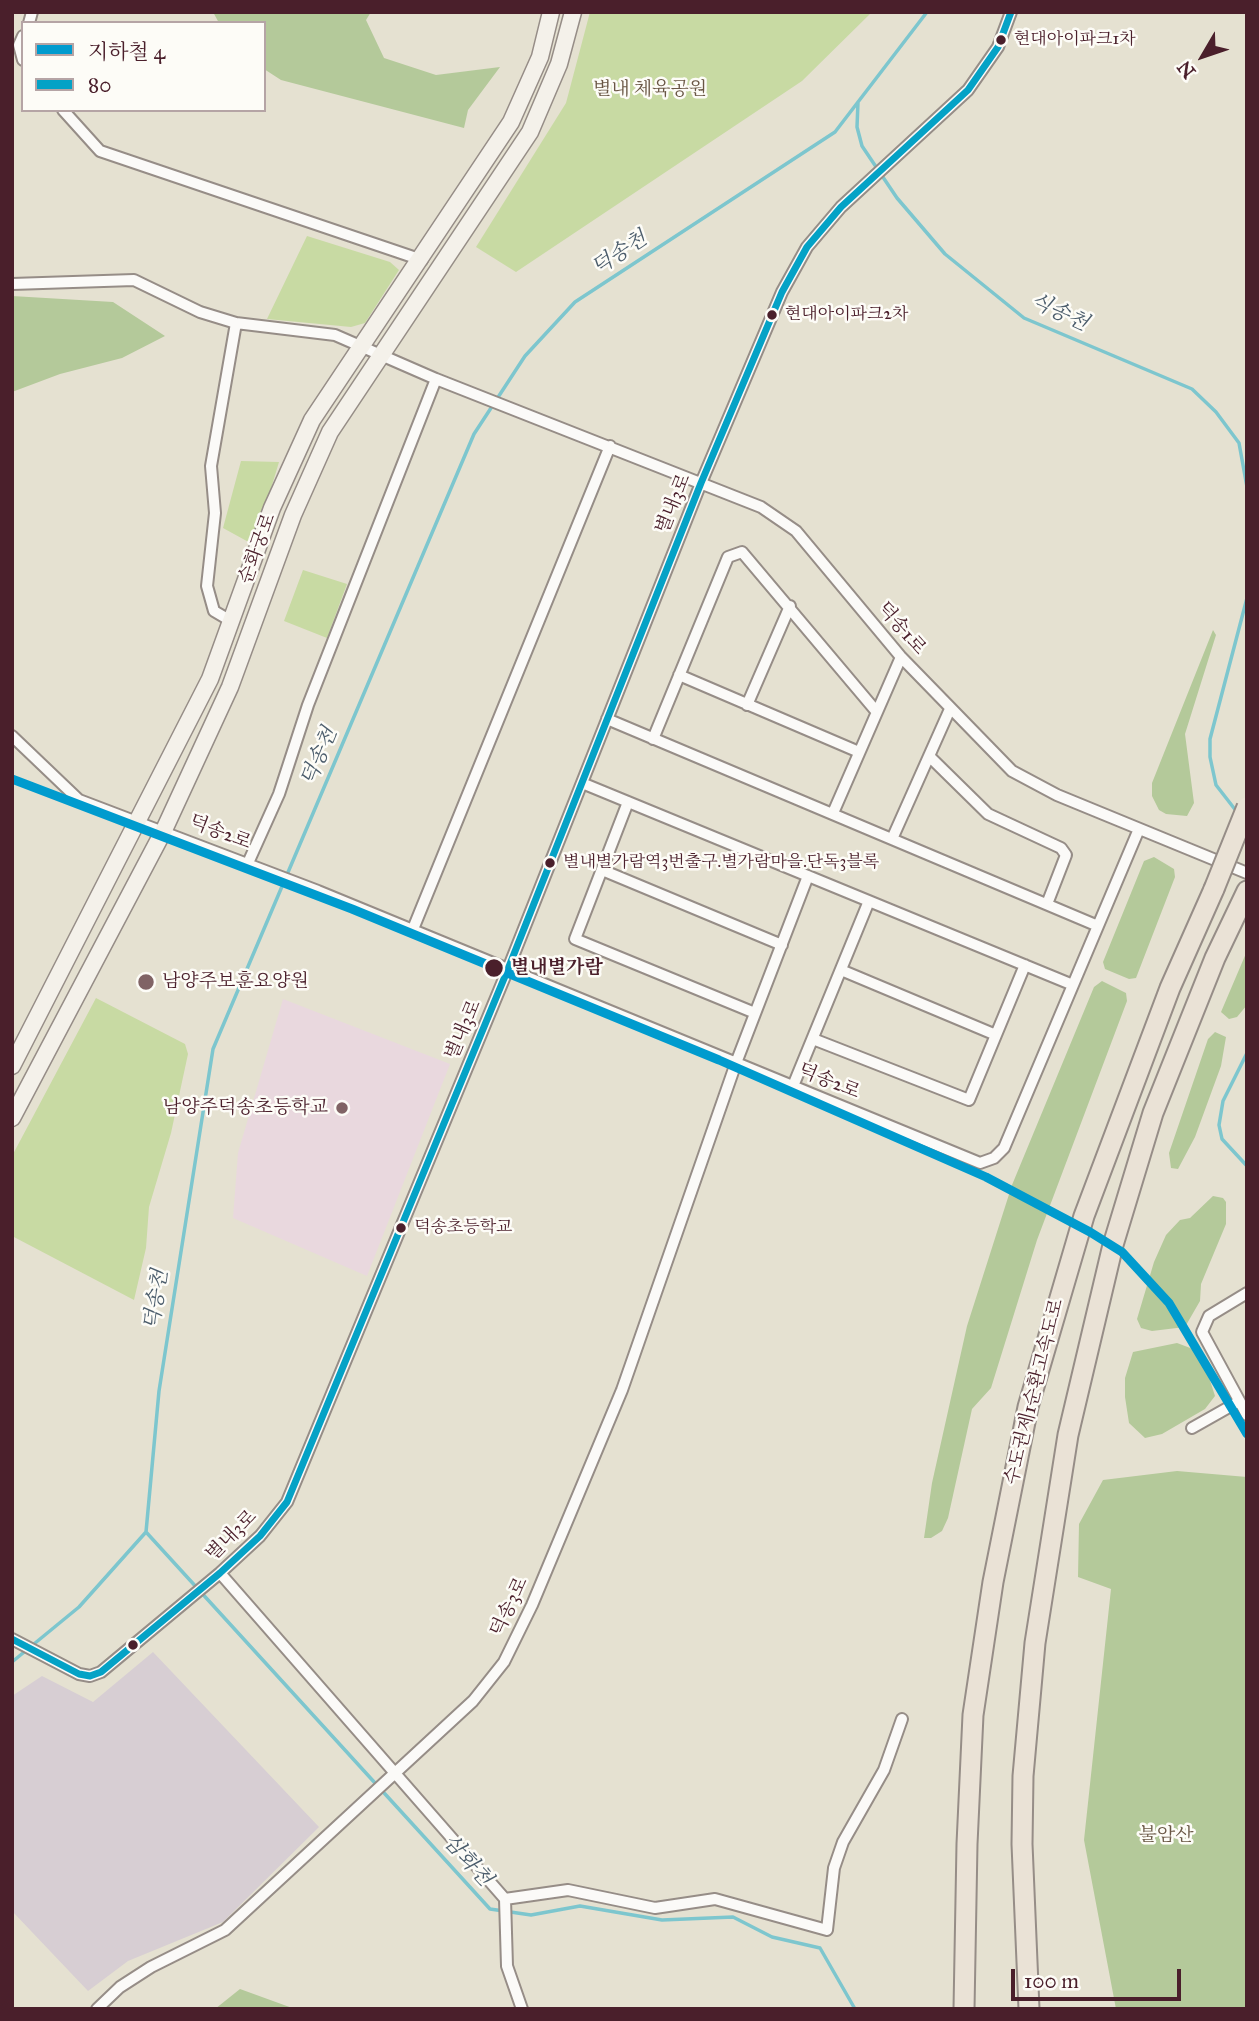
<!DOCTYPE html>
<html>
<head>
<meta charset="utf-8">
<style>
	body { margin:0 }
	#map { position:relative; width:1259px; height:2021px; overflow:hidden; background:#e5e1d1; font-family:"IM FELL Great Primer","Noto Serif KR",serif }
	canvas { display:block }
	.frame { position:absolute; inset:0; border:14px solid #4a1f2b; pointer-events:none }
	.legend { position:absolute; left:21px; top:21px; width:245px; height:91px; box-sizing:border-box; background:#fdfcf7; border:2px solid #b5a4a5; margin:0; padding:9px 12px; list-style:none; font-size:21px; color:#4a1f2b }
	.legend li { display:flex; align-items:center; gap:14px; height:35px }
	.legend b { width:35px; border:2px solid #b5a4a5 }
	.north { position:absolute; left:1168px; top:21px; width:70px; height:70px; -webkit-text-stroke:5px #fdfcf7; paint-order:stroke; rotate:231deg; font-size:19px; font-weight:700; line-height:28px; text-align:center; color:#4a1f2b }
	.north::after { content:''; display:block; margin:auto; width:24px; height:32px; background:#4a1f2b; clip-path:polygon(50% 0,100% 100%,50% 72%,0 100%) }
	.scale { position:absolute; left:1011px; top:1969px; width:170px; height:32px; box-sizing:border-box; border:4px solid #4a1f2b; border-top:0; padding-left:9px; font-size:21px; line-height:24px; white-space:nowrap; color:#4a1f2b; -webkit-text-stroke:5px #fdfcf7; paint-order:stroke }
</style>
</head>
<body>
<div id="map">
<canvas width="1259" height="2021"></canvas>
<div class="frame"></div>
<ul class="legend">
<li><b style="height:9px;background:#009bce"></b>지하철 4</li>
<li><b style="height:9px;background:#04a2c6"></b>80</li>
</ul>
<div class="north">N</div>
<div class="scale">100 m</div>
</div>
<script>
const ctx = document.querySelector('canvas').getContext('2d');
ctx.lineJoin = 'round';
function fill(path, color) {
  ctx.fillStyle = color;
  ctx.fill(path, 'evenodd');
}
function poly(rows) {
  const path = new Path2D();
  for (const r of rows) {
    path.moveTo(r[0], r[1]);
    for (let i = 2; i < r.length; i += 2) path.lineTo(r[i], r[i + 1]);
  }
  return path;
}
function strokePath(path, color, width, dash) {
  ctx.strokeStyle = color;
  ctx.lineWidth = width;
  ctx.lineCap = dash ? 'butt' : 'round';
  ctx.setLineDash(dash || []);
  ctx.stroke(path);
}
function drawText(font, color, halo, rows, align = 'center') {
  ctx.font = font + ' "IM FELL Great Primer","Noto Serif KR",serif';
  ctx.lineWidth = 5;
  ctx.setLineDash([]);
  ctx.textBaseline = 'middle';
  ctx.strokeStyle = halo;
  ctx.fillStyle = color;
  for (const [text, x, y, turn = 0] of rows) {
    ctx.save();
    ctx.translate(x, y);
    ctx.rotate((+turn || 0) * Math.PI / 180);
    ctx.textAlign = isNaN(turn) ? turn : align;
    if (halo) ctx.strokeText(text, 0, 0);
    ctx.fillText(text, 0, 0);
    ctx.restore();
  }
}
fill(poly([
	[283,999,450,1064,367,1276,233,1218,238,1153]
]), '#e9d8de');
fill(poly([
	[153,1652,319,1827,223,1922,128,1961,88,1991,12,1911,12,1696,42,1676,93,1702]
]), '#d7ced3');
fill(poly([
	[590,12,872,12,802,81,516,272,476,247,566,103],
	[307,236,390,262,399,270,365,323,351,327,267,319],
	[241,461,279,462,254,545,223,528],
	[303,570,347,584,327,638,284,621],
	[96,998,185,1044,188,1054,171,1133,149,1207,146,1248,134,1300,12,1236,12,1156]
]), '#c8daa3');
fill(poly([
	[213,12,371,12,366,20,384,58,436,75,500,67,468,110,464,128,281,80,264,69,264,23,219,23],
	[12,296,113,302,165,336,122,358,60,374,12,392],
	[1213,630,1216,635,1185,734,1194,803,1187,816,1166,814,1159,810,1152,796,1152,783],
	[1154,857,1174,869,1175,877,1136,978,1129,979,1105,969,1103,962,1144,861],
	[1247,951,1247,1005,1237,1017,1229,1019,1221,1012],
	[1102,981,1126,993,1127,1001,1037,1240,991,1388,972,1409,948,1518,942,1531,931,1538,924,1538,932,1483,967,1326,1012,1185,1094,987],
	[1215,1032,1226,1037,1221,1066,1195,1137,1178,1169,1171,1168,1169,1153,1208,1039],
	[1213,1196,1223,1198,1226,1202,1226,1224,1201,1284,1200,1301,1185,1327,1152,1331,1141,1328,1137,1319,1154,1262,1166,1235,1180,1220,1190,1218],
	[1177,1343,1193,1349,1205,1365,1215,1396,1205,1409,1162,1434,1145,1438,1129,1423,1125,1397,1125,1378,1133,1352],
	[1177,1471,1247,1477,1247,2009,1116,2009,1084,1840,1111,1589,1078,1577,1079,1524,1103,1480],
	[240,1989,295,2009,215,2009]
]), '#b4c99a');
strokePath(poly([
	[858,102,857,127,862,146,897,198,945,254,1024,318,1192,389,1216,412,1239,443,1247,487],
	[1237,812,1216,785,1210,757,1210,739,1247,598],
	[1247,1053,1223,1101,1219,1125,1222,1139,1247,1166],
	[146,1532,490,1909,531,1915,580,1906,662,1920,733,1917,772,1937,820,1948,855,2009],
	[12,1662,79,1607,146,1532,159,1391,213,1049,474,434,525,356,575,302,835,132,927,12]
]), '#7dc6ce', 3.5);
const street = poly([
	[29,23,32,12],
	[23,36,19,45,23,60],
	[63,110,100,151,422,260],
	[12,284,134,280,200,312,236,323,211,466,215,513,207,586,214,611,231,621],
	[236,323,335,335,436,379,761,507,796,531,901,657,1012,771,1057,795,1247,873],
	[679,675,859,752],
	[747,705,790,606],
	[607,719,1098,926],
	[12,736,79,800,318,891,980,1163,994,1158,1004,1148,1139,829],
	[653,739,728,557,742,552,876,711],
	[929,756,988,814,1061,848,1066,855,1047,904],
	[582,783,1073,985],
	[628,802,575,939,755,1013],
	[833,813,901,657],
	[892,839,950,709],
	[248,863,279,794,308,705,436,379],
	[602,870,782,945],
	[413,929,610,446],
	[841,970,996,1035],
	[813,1039,969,1100,1025,965],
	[793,1086,869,901],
	[1247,1293,1209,1316,1202,1332,1247,1415],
	[1192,1428,1238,1402],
	[220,1573,505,1899,507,1966,522,2009],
	[12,1639,79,1674,90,1676,101,1672,220,1573,260,1536,287,1502,508,969,701,483,782,292,807,247,841,207,968,90,998,47,1011,12],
	[505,1899,568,1890,655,1908,715,1899,827,1930,834,1868,843,1842,884,1770,902,1719],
	[97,2009,120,1987,151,1967,225,1930,473,1701,504,1662,532,1605,622,1390,736,1063,808,876]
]);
const secondary = poly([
	[12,1066,210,679,272,508,312,420,511,122,540,57,551,12],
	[12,1118,164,830,230,687,293,515,330,432,530,132,559,64,573,12]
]);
const highway = poly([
	[964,2009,967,1844,973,1715,993,1582,1028,1407,1084,1216,1170,988,1214,889],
	[1029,2009,1022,1844,1023,1776,1035,1643,1068,1435,1113,1245,1153,1113,1215,958,1247,891]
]);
strokePath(street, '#968d87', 14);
strokePath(secondary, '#968d87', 19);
strokePath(highway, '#968d87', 23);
strokePath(street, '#fbfaf8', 10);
strokePath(secondary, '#f4f1ea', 16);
strokePath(highway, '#eae2d6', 19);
const highwayBridge = poly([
	[1214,889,1247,807]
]);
strokePath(highwayBridge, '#968d87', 23, []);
strokePath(highwayBridge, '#eae2d6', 19);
strokePath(poly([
	[12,1639,79,1674,90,1676,101,1672,220,1573,260,1536,287,1502,508,969,701,483,782,292,807,247,841,207,968,90,998,47,1011,12]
]), '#04a2c6', 7);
strokePath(poly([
	[12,779,352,909,719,1060,986,1177,1090,1232,1122,1252,1169,1303,1247,1434]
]), '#009bce', 9);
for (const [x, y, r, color] of [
	[1001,40,6,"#4a1f2b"],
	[772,315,6,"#4a1f2b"],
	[550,863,6,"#4a1f2b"],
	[494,968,10,"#4a1f2b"],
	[146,982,9,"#806365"],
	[342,1108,7,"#806365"],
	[401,1228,6,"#4a1f2b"],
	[133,1645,6,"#4a1f2b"]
]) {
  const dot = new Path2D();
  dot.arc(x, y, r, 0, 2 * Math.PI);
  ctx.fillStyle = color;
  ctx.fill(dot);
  strokePath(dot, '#fdfcf7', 2.5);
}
drawText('17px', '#4a1f2b', '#fdfcf7', [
	["현대아이파크1차",1014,40],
	["현대아이파크2차",785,315],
	["별내별가람역3번출구.별가람마을.단독3블록",563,863],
	["덕송초등학교",414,1228]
], 'left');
drawText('19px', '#695644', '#fdfcf7', [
	["별내 체육공원",650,90],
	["불암산",1166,1836]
]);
drawText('19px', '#4a1f2b', '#fdfcf7', [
	["별내3로",674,504,-68],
	["순화궁로",258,549,-70],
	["덕송1로",901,629,49],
	["덕송2로",220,833,21],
	["별내3로",464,1030,-67],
	["덕송2로",829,1082,22],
	["수도권제1순환고속도로",1035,1392,-76],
	["별내3로",232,1536,-45],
	["덕송3로",510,1607,-65]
]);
drawText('bold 19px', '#4a1f2b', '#fdfcf7', [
	["별내별가람",511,968]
], 'left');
drawText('19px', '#4a1f2b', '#fdfcf7', [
	["남양주보훈요양원",162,982],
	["남양주덕송초등학교",328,1108,"right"]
], 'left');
drawText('italic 21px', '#4c5d6c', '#fdfcf7', [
	["덕송천",620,254,-33],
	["식송천",1059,313,25],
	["덕송천",320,757,-67],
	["덕송천",157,1300,-81],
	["삼화천",467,1861,48]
]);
</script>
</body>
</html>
